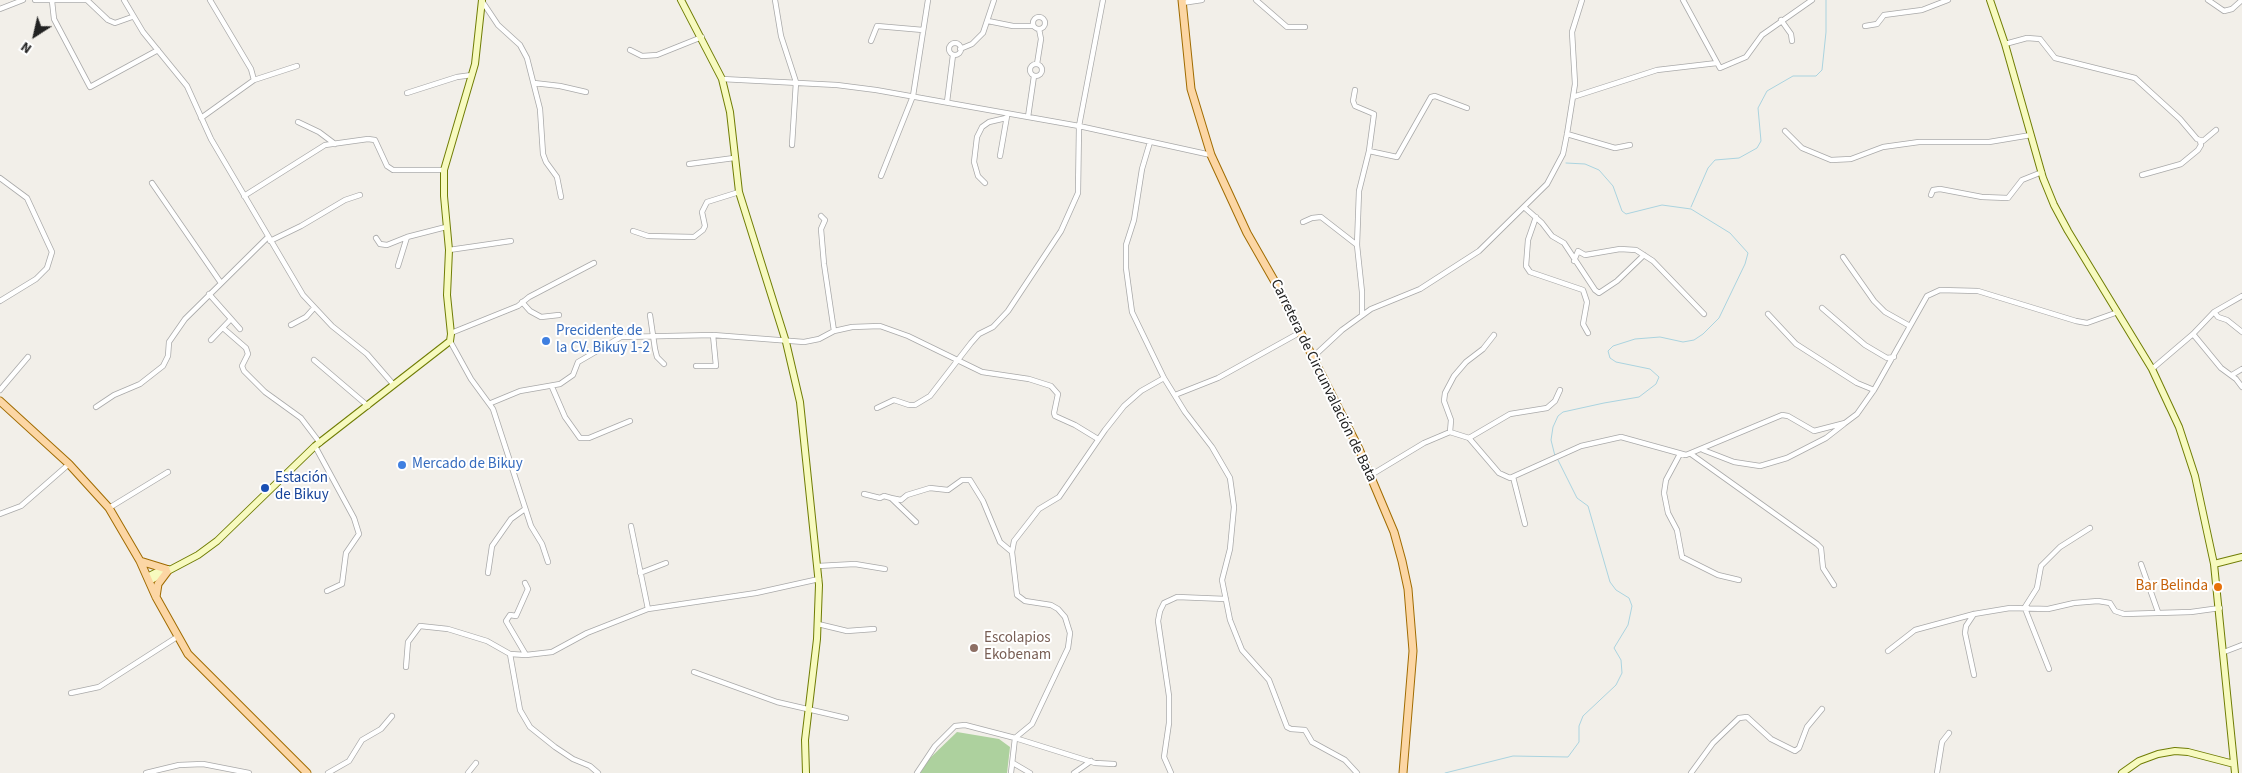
<!DOCTYPE html>
<html>
<head>
<meta charset="utf-8">
<style>
	body { margin:0 }
	#map { position:relative; width:2242px; height:773px; overflow:hidden; background:#f2efe9; font-family:"Source Sans 3",sans-serif }
	canvas { display:block }
	.north { position:absolute; left:10px; top:10px; width:50px; height:50px; -webkit-text-stroke:4px #fff; paint-order:stroke; rotate:215deg; font-size:14px; font-weight:700; line-height:20px; text-align:center; color:#222 }
	.north::after { content:''; display:block; margin:auto; width:18px; height:22px; background:#222; clip-path:polygon(50% 0,100% 100%,50% 72%,0 100%) }
</style>
</head>
<body>
<div id="map">
<canvas width="2242" height="773"></canvas>
<div class="north">N</div>
</div>
<script>
const ctx = document.querySelector('canvas').getContext('2d');
ctx.lineJoin = 'round';
function fill(path, color) {
  ctx.fillStyle = color;
  ctx.fill(path, 'evenodd');
}
function poly(rows) {
  const path = new Path2D();
  for (const r of rows) {
    if (r.length === 3) {
      path.moveTo(r[0] + r[2], r[1]);
      path.arc(r[0], r[1], r[2], 0, 2 * Math.PI);
      continue;
    }
    path.moveTo(r[0], r[1]);
    for (let i = 2; i < r.length; i += 2) path.lineTo(r[i], r[i + 1]);
  }
  return path;
}
function strokePath(path, color, width, dash) {
  ctx.strokeStyle = color;
  ctx.lineWidth = width;
  ctx.lineCap = dash ? 'butt' : 'round';
  ctx.setLineDash(dash || []);
  ctx.stroke(path);
}
function drawText(font, color, halo, rows, align = 'center') {
  ctx.font = font + ' "Source Sans 3",sans-serif';
  ctx.lineWidth = 4;
  ctx.setLineDash([]);
  ctx.textBaseline = 'middle';
  ctx.strokeStyle = halo;
  ctx.fillStyle = color;
  for (const [text, x, y, turn = 0] of rows) {
    ctx.save();
    ctx.translate(x, y);
    ctx.rotate((+turn || 0) * Math.PI / 180);
    ctx.textAlign = isNaN(turn) ? turn : align;
    if (halo) ctx.strokeText(text, 0, 0);
    ctx.fillText(text, 0, 0);
    ctx.restore();
  }
}
fill(poly([
	[957,732,999,739,1010,747,1007,773,920,773,929,759]
]), '#add19e');
strokePath(poly([
	[1691,207,1708,168,1715,160,1739,158,1757,148,1761,141,1758,108,1767,91,1793,76,1816,76,1822,70,1826,32,1826,0],
	[1555,456,1551,440,1553,427,1558,416,1563,412,1604,403,1639,397,1656,384,1659,377,1650,369,1616,362,1610,358,1608,351,1613,346,1635,339,1660,337,1683,342,1694,340,1703,334,1719,318,1745,264,1748,253,1730,233,1691,209,1662,205,1626,214,1622,211,1613,186,1599,170,1585,164,1566,163],
	[1445,773,1513,756,1568,757,1579,742,1579,726,1583,716,1616,685,1622,673,1621,660,1614,648,1628,625,1632,606,1629,598,1616,590,1610,582,1588,506,1577,498,1558,460]
]), '#aad3df', 1);
const street = poly([
	[35,0,88,0],
	[87,0,108,20,115,23,132,17],
	[124,0,143,32,187,86,211,139,303,295,332,326,367,354,393,384],
	[210,0,251,69,254,80],
	[775,0,781,36,796,82,792,145],
	[1256,0,1287,27,1305,27],
	[1683,0,1720,68,1746,57,1762,35,1812,0],
	[2208,0,2224,11,2232,9,2242,0],
	[52,1,54,19,90,87,158,50],
	[482,1,498,25,520,45,527,58,540,109,543,154,546,162,557,177,561,197],
	[1182,3,1202,0],
	[0,9,23,0],
	[1039,23,6],
	[1781,20,1791,34,1792,41],
	[988,21,1013,26,1033,26],
	[1865,26,1877,24,1884,15,1922,10,1948,0],
	[871,41,877,26,923,30],
	[955,49,6],
	[2005,44,2027,38,2040,39,2055,58,2135,78,2180,119,2197,139,2203,141,2216,130],
	[960,49,972,44,983,33,994,0],
	[630,50,642,56,657,55,702,37],
	[1036,70,6],
	[1037,64,1041,39,1039,29],
	[722,79,837,85,876,90,1079,126,1211,155],
	[534,83,560,86,586,92],
	[1355,90,1353,101,1355,106,1374,114,1369,151,1359,191,1357,245,1362,292,1362,315],
	[407,93,457,77,472,75],
	[1573,97,1657,70,1717,63],
	[947,102,953,55],
	[1028,117,1034,76],
	[201,118,254,80,297,66],
	[298,122,319,132,335,144],
	[1785,131,1802,148,1831,160,1851,159,1883,147,1919,142,1989,142,2031,135],
	[1567,134,1615,148,1630,145],
	[1150,142,1142,169,1134,220,1126,245,1126,268,1132,312,1164,378,1185,412,1212,447,1230,478,1234,507,1230,549,1222,580,1230,620,1242,650,1269,680,1287,727,1291,729,1305,730,1312,742,1345,760,1357,773],
	[1369,151,1397,157,1431,97,1435,96,1467,108],
	[1000,156,1007,116],
	[689,164,734,158],
	[2142,175,2181,164,2198,150,2201,145,2200,141],
	[881,176,913,96,928,0],
	[0,178,27,198,52,252,47,268,36,279,0,301],
	[152,183,221,283],
	[985,183,978,176,974,162,977,137,982,127,989,122,1006,118],
	[1931,195,1933,190,1940,189,1982,197,2008,198,2022,180,2042,172],
	[244,196,325,145,368,139,375,140,387,166,393,170,444,170],
	[1524,207,1542,223,1552,236,1564,243,1595,290,1599,293,1617,281,1644,255],
	[821,216,825,220,821,229,824,264,834,331],
	[1536,217,1528,240,1526,266,1530,272,1583,290,1587,302,1583,324,1588,333],
	[1303,222,1312,218,1321,217,1357,245],
	[633,231,648,236,694,237,703,230,705,226,702,212,707,202,739,192],
	[376,238,380,244,387,245,407,237,446,227],
	[270,241,301,226,345,200,360,195],
	[449,250,511,241],
	[1843,257,1874,301,1885,312,1910,326],
	[1574,261,1578,251,1585,255,1620,249,1636,250,1653,261,1704,314],
	[398,266,407,237],
	[209,294,240,329],
	[522,302,530,311,541,317,559,315],
	[1822,308,1865,345,1887,358,1894,357],
	[2214,312,2218,317,2227,320,2242,332],
	[1768,314,1796,344,1857,383,1874,390],
	[650,315,655,349,657,357,664,364],
	[291,325,306,317,314,308],
	[223,328,246,348,248,354,242,366,244,371,265,392,301,418,320,443],
	[451,333,518,306,529,297,594,263],
	[2193,334,2221,368,2236,379,2242,387],
	[211,340,231,319],
	[450,341,471,379,493,409,531,526,542,544,548,562],
	[1313,357,1342,330,1371,309,1420,289,1479,251,1547,184,1563,154,1567,134,1575,84,1572,32,1582,0],
	[314,360,368,406],
	[696,366,716,366,713,335],
	[2152,369,2193,334,2214,312,2242,296],
	[2232,375,2242,369],
	[552,387,565,417,580,438,589,438,630,421],
	[0,390,28,357],
	[1175,395,1218,378,1299,333],
	[491,403,520,391,560,384,573,375,578,362,621,337,713,335,804,342,819,339,834,331,852,327,880,326,908,336,982,372,1029,379,1051,386,1058,394,1054,413,1055,416,1075,425,1098,439],
	[96,407,114,395,140,384,163,366,168,356,169,342,185,319,268,237],
	[877,408,894,400,909,405,915,405,930,396,971,343,979,334,993,327,1008,311,1061,231,1078,193,1079,126,1103,0],
	[1450,432,1451,420,1444,401,1445,393,1454,376,1466,362,1483,349,1494,335],
	[1469,438,1510,414,1547,408,1555,401,1560,390],
	[315,446,354,518,359,534,346,553,342,584,327,591],
	[1703,450,1734,462,1760,466,1787,458,1826,438,1844,424],
	[1680,454,1666,480,1664,493,1668,513,1677,530,1682,557,1718,575,1739,580],
	[1691,454,1817,544,1821,548,1823,568,1834,585],
	[1371,475,1424,443,1450,432,1469,438,1499,473,1510,478,1581,446,1621,437,1686,455,1782,415,1788,416,1814,431,1845,423,1857,414,1874,390,1927,296,1940,290,1978,291,2076,321,2087,323,2118,312],
	[1513,477,1525,524],
	[864,494,880,498,884,496,891,498,916,522],
	[891,498,901,500,907,495,930,488,948,490,962,480,970,480,983,501,1000,542,1012,552],
	[109,508,168,472],
	[0,514,21,506,69,464],
	[631,526,648,609],
	[2141,564,2158,612],
	[818,566,855,564,885,569],
	[488,573,492,546,511,519,525,509],
	[640,573,666,563],
	[525,583,528,589,516,616,510,615,506,621,526,655,552,652,587,633,648,609,756,593,819,579],
	[2025,607,2037,588,2041,566,2060,547,2090,528],
	[2028,608,2026,611,2049,669],
	[818,624,847,631,874,629],
	[1888,651,1915,630,1974,614,2010,608,2048,609,2074,603,2098,601,2110,603,2115,611,2124,614,2191,612,2220,608],
	[2224,652,2242,645],
	[510,654,520,710,530,727,555,747,573,759,590,766,598,773],
	[406,667,408,642,420,626,448,629,487,641,510,654,526,655],
	[694,672,777,702,846,718],
	[1974,675,1965,633,1966,626,1974,614],
	[71,693,99,687,177,637],
	[1013,763,1030,773],
	[146,773,179,765,203,764,249,773],
	[328,773,349,761,362,740,381,729,392,716],
	[468,773,476,763],
	[917,773,935,746,955,726,965,725,1015,738,1032,724,1068,648,1070,633,1065,617,1058,609,1051,605,1025,601,1017,595,1012,552,1014,541,1039,509,1059,497,1105,430,1124,406,1141,391,1164,378],
	[1011,773,1015,738,1095,763,1114,764],
	[1074,773,1091,761],
	[1171,773,1164,757,1169,723,1169,696,1158,621,1160,611,1164,603,1177,597,1226,599],
	[1691,773,1713,743,1739,718,1747,717,1771,739,1795,751,1799,748,1807,727,1822,709],
	[1937,773,1942,742,1949,733]
]);
const secondary = poly([
	[681,0,722,79,730,112,739,192,786,342,800,402,819,585,817,639,805,740,806,773],
	[1990,0,2005,44,2043,178,2054,205,2068,231,2152,369,2179,427,2195,476,2214,564,2235,773],
	[2214,564,2242,557],
	[147,577,159,571,168,569],
	[149,581,198,555,217,541,315,446,450,341,451,334,447,295,449,250,444,196,444,170,475,64,482,0],
	[2122,773,2139,761,2158,754,2175,751,2188,752,2234,764]
]);
const primary = poly([
	[1182,0,1191,89,1211,155,1247,233,1275,282,1359,449,1394,532,1402,561,1408,589,1413,651,1403,773],
	[0,401,69,464,109,508,140,561,156,597,188,654,307,773],
	[140,561,166,569],
	[156,597,158,584,167,572]
]);
strokePath(street, '#a9a9a9', 6);
strokePath(secondary, '#707d05', 8);
strokePath(primary, '#a06b00', 9);
strokePath(street, '#fff', 4.5);
strokePath(secondary, '#f7fabf', 6);
strokePath(primary, '#fcd6a4', 7);
for (const [x, y, r, color] of [
	[546,341,5,"#3f7fe0"],
	[402,465,5,"#3f7fe0"],
	[265,488,5,"#1a4fb4"],
	[2218,587,5,"#e8710a"],
	[974,648,5,"#8d6e63"]
]) {
  const dot = new Path2D();
  dot.arc(x, y, r, 0, 2 * Math.PI);
  ctx.fillStyle = color;
  ctx.fill(dot);
  strokePath(dot, '#fff', 2);
}
drawText('15px', '#366cbe', '#fff', [
	["Precidente de",556,332],
	["la CV. Bikuy 1-2",556,349],
	["Mercado de Bikuy",412,465]
], 'left');
drawText('15px', '#222', '#fff', [
	["Carretera de Circunvalación de Bata",1323,381,64]
]);
drawText('15px', '#164399', '#fff', [
	["Estación",275,479],
	["de Bikuy",275,496]
], 'left');
drawText('15px', '#c56008', '#fff', [
	["Bar Belinda",2208,587]
], 'right');
drawText('15px', '#785e54', '#fff', [
	["Escolapios",984,639],
	["Ekobenam",984,656]
], 'left');
</script>
</body>
</html>
